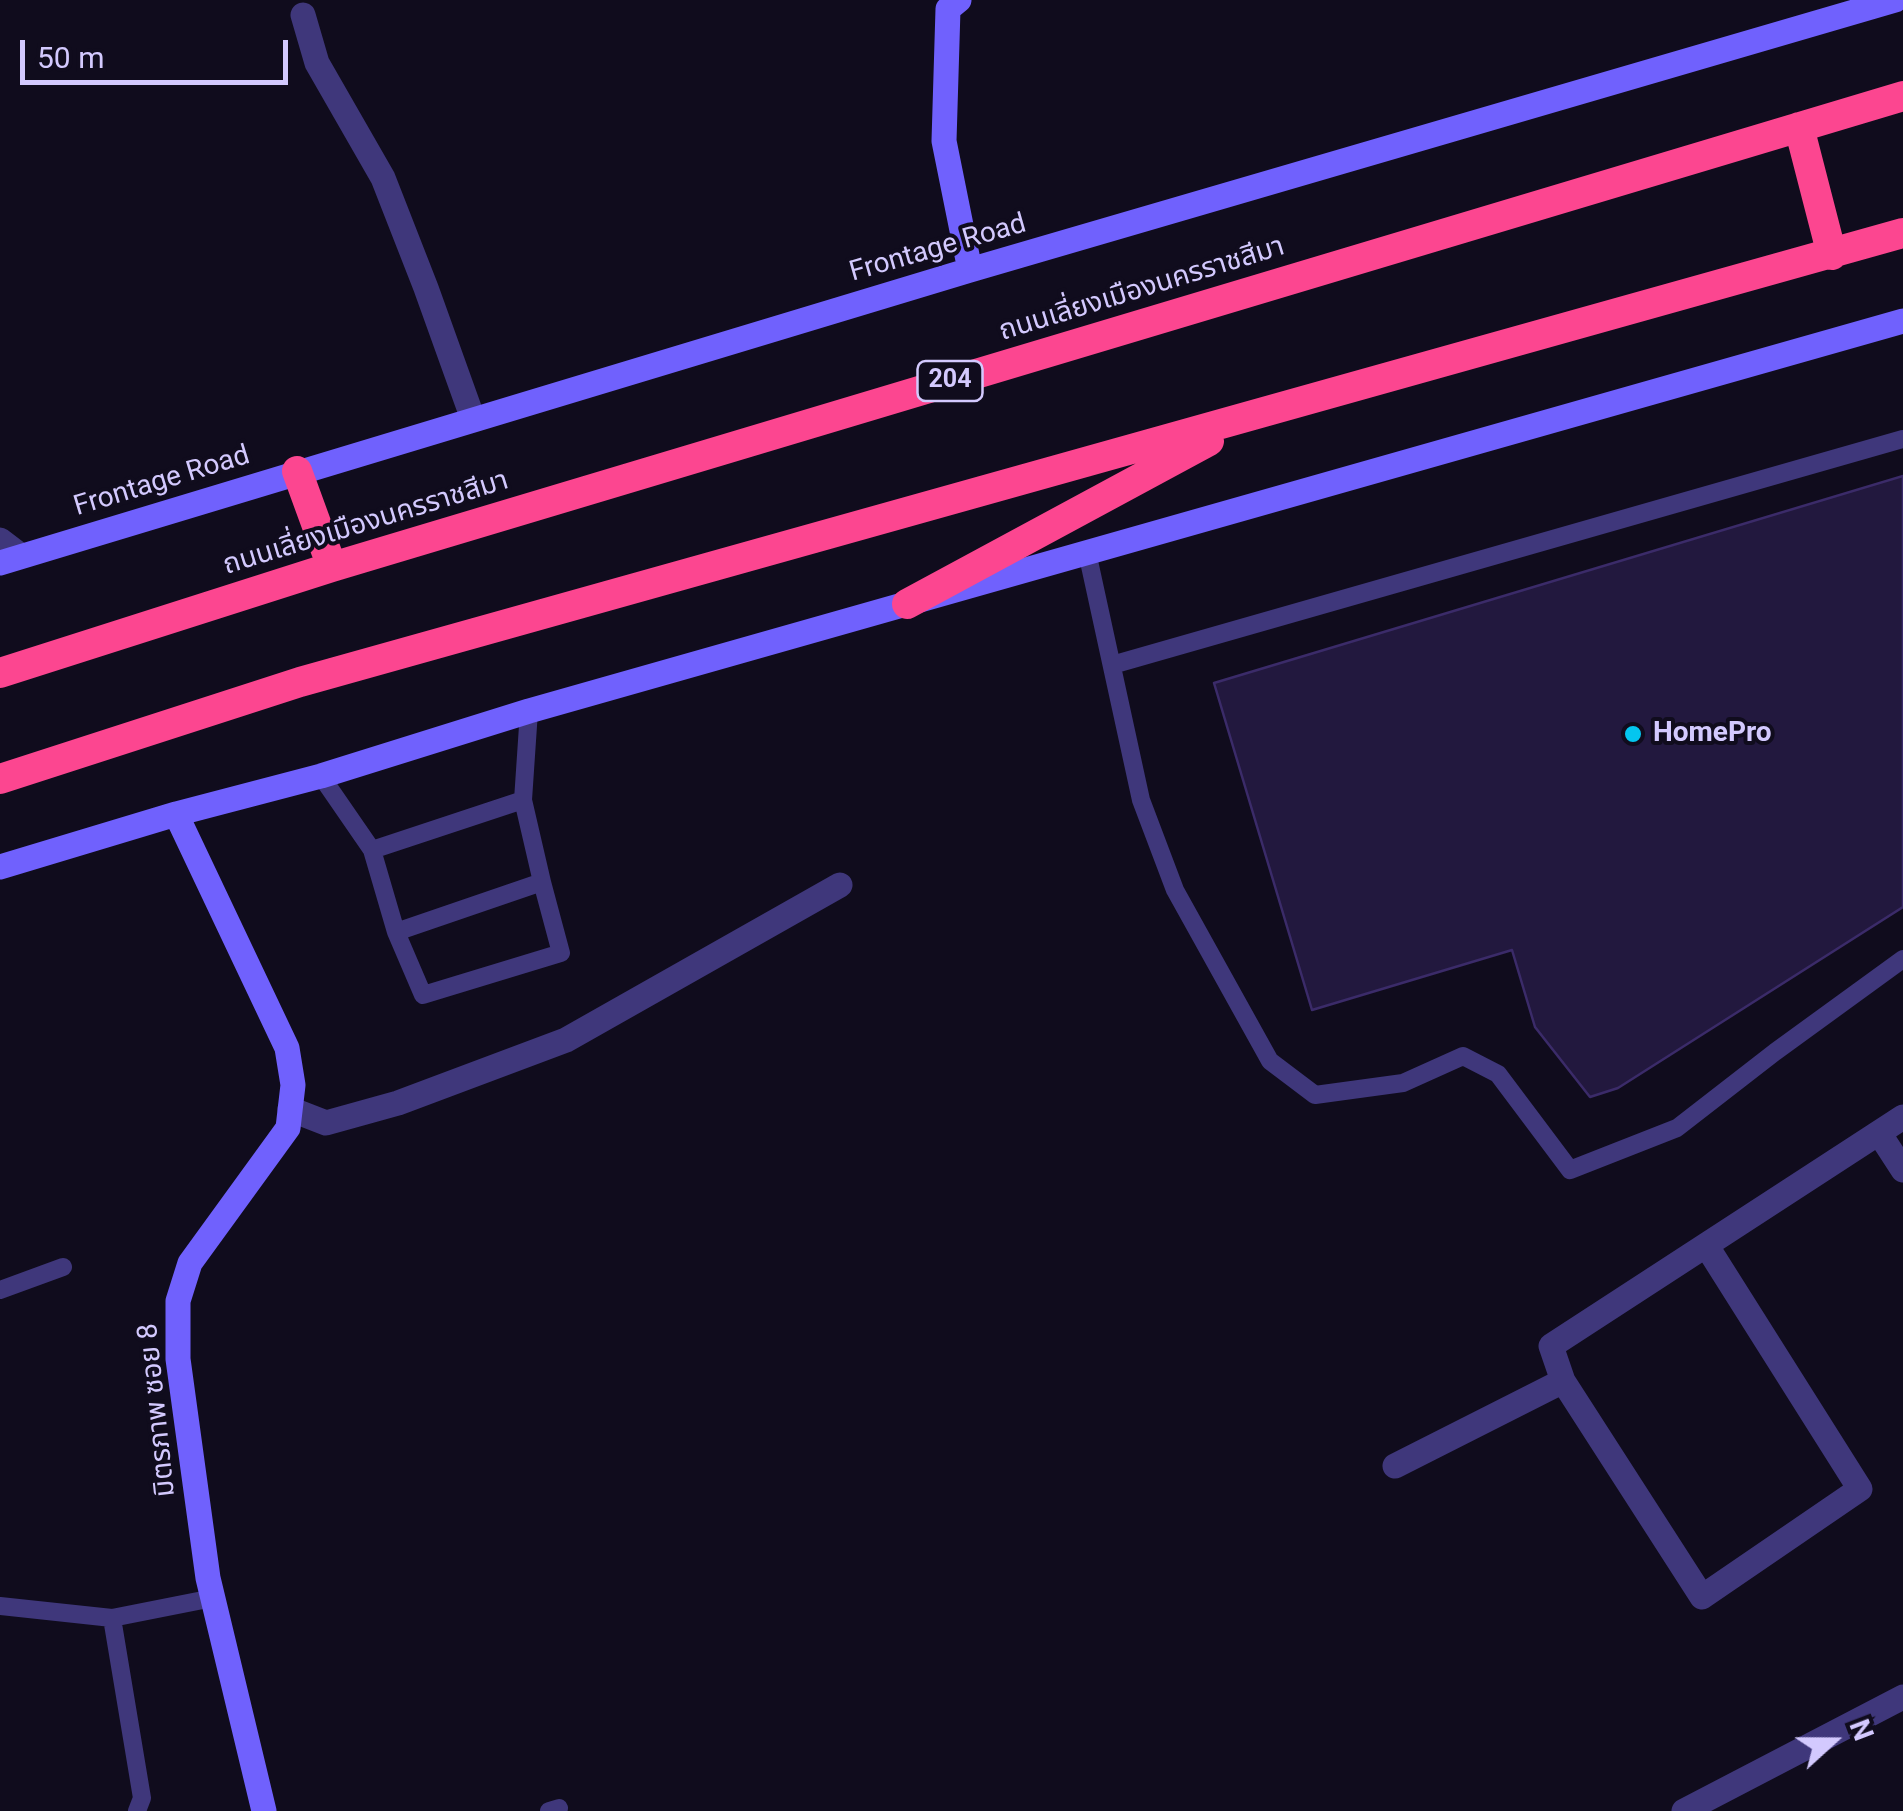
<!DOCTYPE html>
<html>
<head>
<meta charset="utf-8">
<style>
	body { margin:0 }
	#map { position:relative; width:1903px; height:1811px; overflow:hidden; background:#100c1d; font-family:Roboto,sans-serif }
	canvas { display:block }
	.north { position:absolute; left:1783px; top:1691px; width:100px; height:100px; -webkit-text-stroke:8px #100c1d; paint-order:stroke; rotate:69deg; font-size:28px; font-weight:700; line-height:40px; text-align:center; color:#d3c9fe }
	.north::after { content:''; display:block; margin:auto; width:35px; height:45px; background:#d3c9fe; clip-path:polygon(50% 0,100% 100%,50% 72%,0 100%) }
	.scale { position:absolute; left:20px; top:40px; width:268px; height:45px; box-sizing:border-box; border:5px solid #d3c9fe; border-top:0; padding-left:12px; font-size:30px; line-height:35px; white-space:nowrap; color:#d3c9fe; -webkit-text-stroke:8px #100c1d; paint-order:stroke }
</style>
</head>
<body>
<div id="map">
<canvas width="1903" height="1811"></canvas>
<div class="north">N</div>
<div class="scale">50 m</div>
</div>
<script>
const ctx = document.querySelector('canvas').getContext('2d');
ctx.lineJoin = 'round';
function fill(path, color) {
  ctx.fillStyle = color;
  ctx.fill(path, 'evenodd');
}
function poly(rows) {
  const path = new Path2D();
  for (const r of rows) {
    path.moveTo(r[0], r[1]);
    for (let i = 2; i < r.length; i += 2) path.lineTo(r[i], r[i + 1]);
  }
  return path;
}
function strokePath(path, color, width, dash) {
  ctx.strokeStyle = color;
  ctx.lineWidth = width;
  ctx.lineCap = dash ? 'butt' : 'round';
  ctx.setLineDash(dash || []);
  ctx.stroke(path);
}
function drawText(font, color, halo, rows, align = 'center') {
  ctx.font = font + ' Roboto,"Noto Sans Thai",sans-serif';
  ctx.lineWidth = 8;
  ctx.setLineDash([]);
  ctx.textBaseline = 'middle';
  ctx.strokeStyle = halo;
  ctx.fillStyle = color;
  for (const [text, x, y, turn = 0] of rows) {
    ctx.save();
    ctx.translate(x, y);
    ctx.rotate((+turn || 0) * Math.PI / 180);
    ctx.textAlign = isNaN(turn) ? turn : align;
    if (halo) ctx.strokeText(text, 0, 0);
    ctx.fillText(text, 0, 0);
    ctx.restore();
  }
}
const building = poly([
	[1903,476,1903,907,1618,1088,1590,1097,1535,1027,1512,950,1312,1010,1214,683,1903,476]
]);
fill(building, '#22183e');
strokePath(building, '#3b2b69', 2.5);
strokePath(poly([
	[1087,552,1141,800,1175,890,1270,1061,1315,1095,1403,1083,1463,1056,1498,1074,1570,1170,1677,1128,1775,1052,1903,959],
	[1112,665,1903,439],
	[321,776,372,850,396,932,542,882,523,800,529,711],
	[372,850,523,800],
	[396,932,423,995,561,953,542,882],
	[0,1290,63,1267],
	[0,1606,112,1618],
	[137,1811,142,1798,112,1618,213,1598],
	[549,1811,559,1808]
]), '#3f377b', 18);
strokePath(poly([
	[303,15,317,63,383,178,426,288,473,419],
	[0,540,21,556],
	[290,1109,326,1123,398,1103,566,1040,840,885],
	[1879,1133,1903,1170],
	[1563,1381,1702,1597,1860,1489,1706,1245],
	[1395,1466,1563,1381,1551,1346,1903,1117],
	[1684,1811,1903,1697]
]), '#3f377b', 25);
strokePath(poly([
	[959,0,948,9,944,141,970,270],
	[0,563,970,270,1895,0],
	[176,814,287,1048,293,1085,288,1128,190,1263,178,1301,178,1359,208,1578,264,1811],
	[0,867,176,814,321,776,529,711,1903,321]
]), '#7061fd', 25);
strokePath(poly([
	[1799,127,1832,255],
	[297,471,332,567],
	[907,604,1209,441],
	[0,673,332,567,1903,96],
	[0,779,300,682,1903,233]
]), '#fc4690', 30);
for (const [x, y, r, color] of [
	[1633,734,10,"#04c6ef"]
]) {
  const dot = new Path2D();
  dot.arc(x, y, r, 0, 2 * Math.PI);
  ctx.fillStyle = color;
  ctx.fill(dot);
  strokePath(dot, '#100c1d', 4);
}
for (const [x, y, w] of [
	[950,381,65]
]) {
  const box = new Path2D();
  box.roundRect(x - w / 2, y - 20, w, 40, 8);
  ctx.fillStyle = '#100c1d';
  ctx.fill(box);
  strokePath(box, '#d3c9fe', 2.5);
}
drawText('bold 25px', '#d3c9fe', null, [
	["204",950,381]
]);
drawText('28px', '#d3c9fe', '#100c1d', [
	["Frontage Road",938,249,-16],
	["ถนนเลี่ยงเมืองนครราชสีมา",1142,290,-17],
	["Frontage Road",162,482,-17],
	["ถนนเลี่ยงเมืองนครราชสีมา",366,524,-17],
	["มิตรภาพ ซอย 8",158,1410,-96]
]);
drawText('bold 28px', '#d3c9fe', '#100c1d', [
	["HomePro",1653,734]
], 'left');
</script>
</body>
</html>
